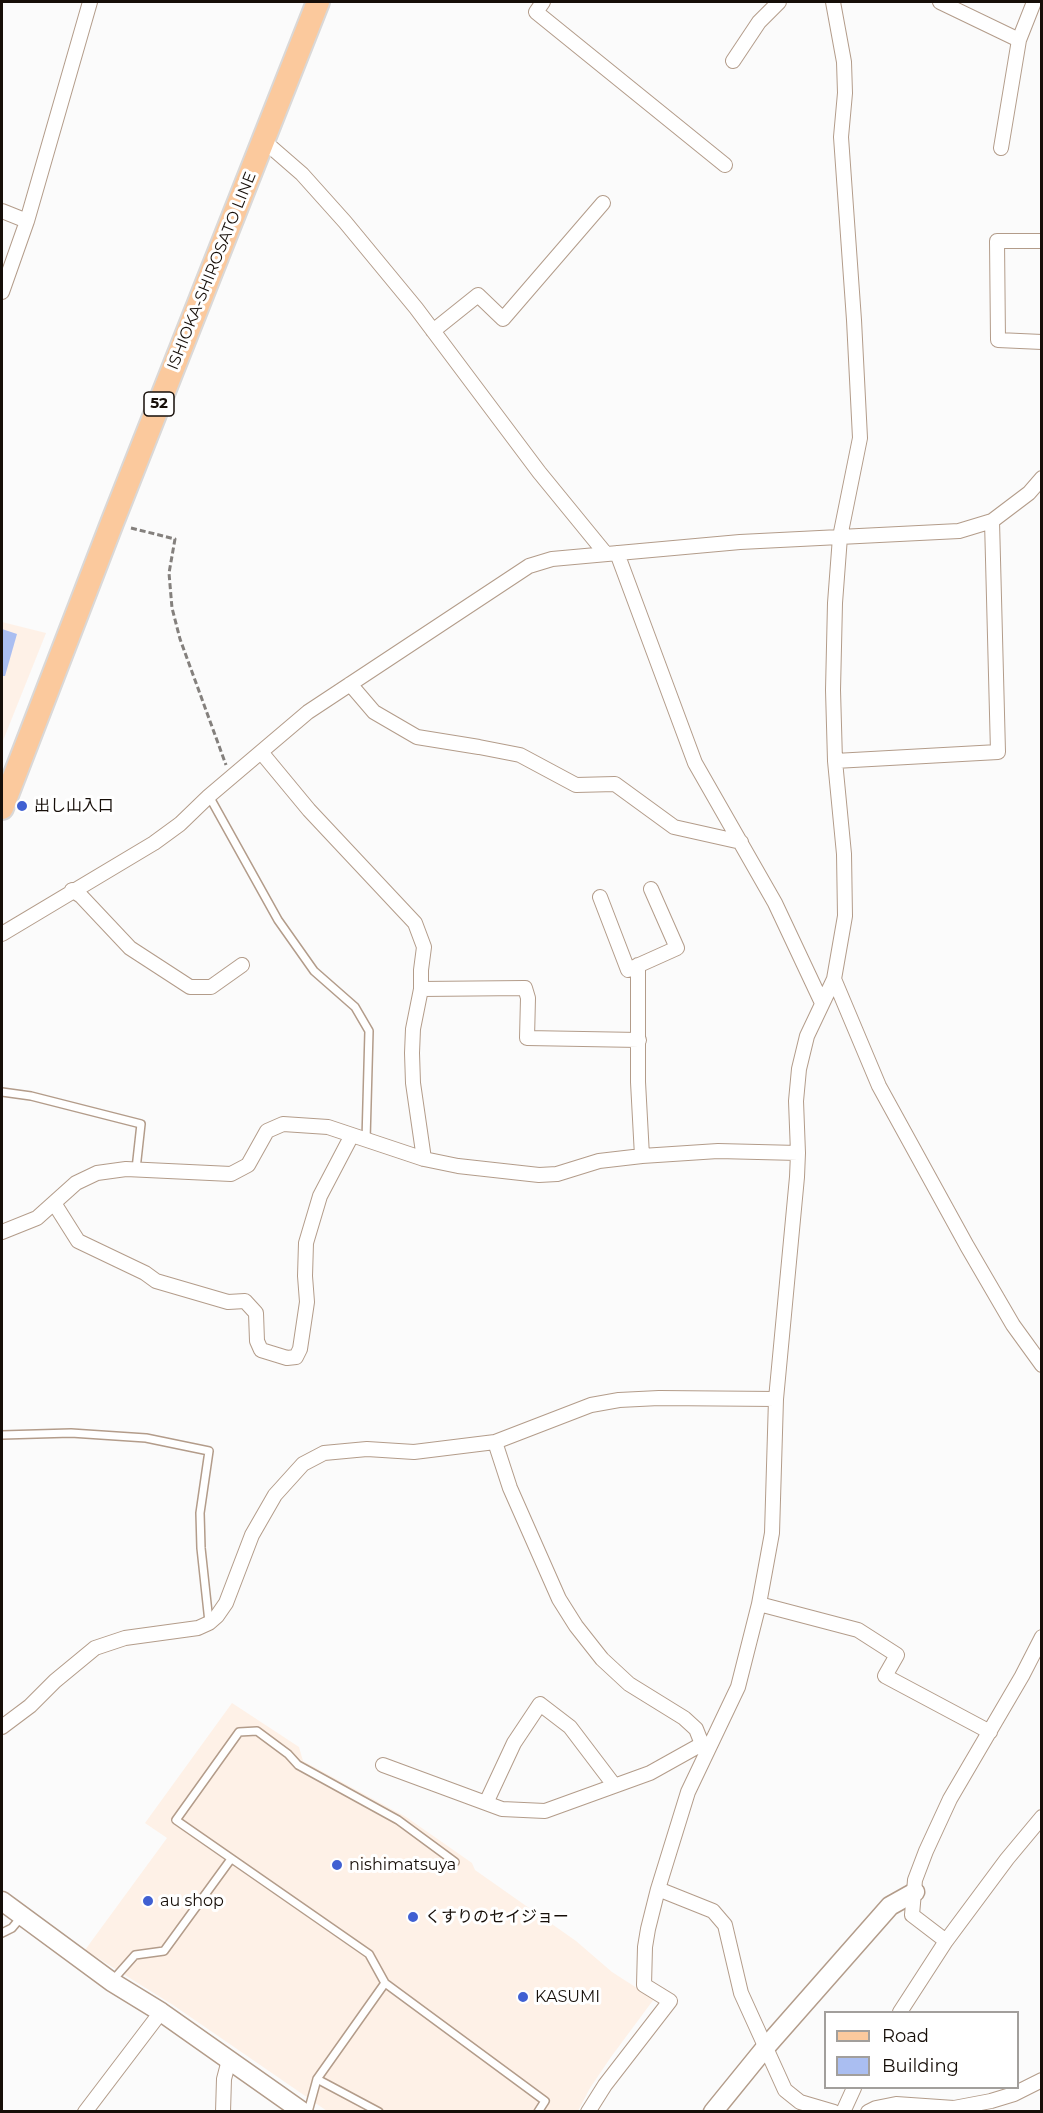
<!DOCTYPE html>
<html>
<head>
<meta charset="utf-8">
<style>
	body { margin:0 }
	#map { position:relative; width:1043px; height:2113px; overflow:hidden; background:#fbfbfb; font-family:Montserrat,sans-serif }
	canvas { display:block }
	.frame { position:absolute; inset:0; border:3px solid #160e08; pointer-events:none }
	.legend { position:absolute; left:824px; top:2011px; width:195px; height:78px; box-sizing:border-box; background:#fff; border:2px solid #a29f9c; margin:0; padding:8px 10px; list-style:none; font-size:18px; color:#160e08 }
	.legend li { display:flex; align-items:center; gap:12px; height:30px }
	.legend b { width:30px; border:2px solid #a29f9c }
</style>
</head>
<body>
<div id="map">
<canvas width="1043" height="2113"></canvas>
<div class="frame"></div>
<ul class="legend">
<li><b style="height:8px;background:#fbc99d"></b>Road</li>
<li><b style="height:16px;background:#aabef1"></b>Building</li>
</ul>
</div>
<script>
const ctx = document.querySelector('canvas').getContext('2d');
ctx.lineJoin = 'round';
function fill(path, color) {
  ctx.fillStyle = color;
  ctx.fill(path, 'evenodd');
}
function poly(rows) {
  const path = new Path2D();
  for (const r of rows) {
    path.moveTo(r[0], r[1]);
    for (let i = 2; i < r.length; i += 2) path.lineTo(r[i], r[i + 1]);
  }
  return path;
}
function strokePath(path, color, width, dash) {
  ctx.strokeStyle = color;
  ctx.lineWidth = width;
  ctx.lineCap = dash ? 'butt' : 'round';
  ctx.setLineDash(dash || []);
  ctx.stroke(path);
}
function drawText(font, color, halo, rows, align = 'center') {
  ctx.font = font + ' Montserrat,"Noto Sans JP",sans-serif';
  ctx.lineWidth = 6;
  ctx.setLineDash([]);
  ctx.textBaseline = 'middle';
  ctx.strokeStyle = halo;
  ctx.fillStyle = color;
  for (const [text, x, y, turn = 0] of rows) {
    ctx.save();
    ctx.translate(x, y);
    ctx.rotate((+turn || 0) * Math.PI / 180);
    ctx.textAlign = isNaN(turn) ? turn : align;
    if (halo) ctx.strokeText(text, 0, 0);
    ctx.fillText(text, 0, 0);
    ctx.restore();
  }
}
fill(poly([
	[2,622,46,633,2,743],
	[232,1703,299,1747,303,1761,406,1817,472,1863,475,1870,576,1941,612,1972,654,1999,611,2057,590,2088,578,2111,327,2111,173,2005,85,1950,167,1838,145,1823]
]), '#fef1e7');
fill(poly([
	[2,629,17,634,5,676,2,676]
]), '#aabef1');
const service = poly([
	[209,796,278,920,314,971,355,1007,369,1031,366,1140],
	[2,1092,31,1096,141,1124,136,1169],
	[2,1435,71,1433,146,1438,209,1451,200,1513,201,1548,209,1622],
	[455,1862,398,1820,298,1765,288,1754,257,1731,239,1732,176,1820,369,1954,385,1983,545,2101,538,2112],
	[2,1933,12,1928,22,1916],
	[112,1981,135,1955,164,1951,231,1859],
	[317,2079,379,2112],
	[308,2112,317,2079,385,1983]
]);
const minor = poly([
	[543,2,536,12,725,165],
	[940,2,1019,40],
	[733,61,759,22,779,2],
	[264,141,302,174,345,222,416,308,539,472,606,554],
	[1001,148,1019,40,1034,2],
	[2,211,27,221],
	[1042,241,997,241,998,340,1042,342],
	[2,292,27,221,90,2],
	[433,331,478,295,503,319,603,203],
	[617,553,695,763,775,903,822,1003],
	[350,684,374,712,417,737,479,747,520,755,576,785,615,784,674,827,741,842],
	[261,752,309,810,415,923,424,947,421,970,421,989,413,1029,412,1053,413,1083,424,1159],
	[835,761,998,752,992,521],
	[72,890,81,896,130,948,190,987,211,987,242,965],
	[600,897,628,970,677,948,651,889],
	[2,934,154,843,180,824,209,796,308,712,529,566,552,559,740,542,959,531,992,521,1029,493,1042,478],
	[638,965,638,1082,642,1156],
	[834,979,879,1086,967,1246,1013,1325,1042,1365],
	[421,989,525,988,528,998,527,1038,639,1040],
	[54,1203,78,1241,145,1273,156,1281,228,1302,245,1301,256,1313,257,1341,261,1350,287,1358,296,1357,300,1349,307,1302,305,1276,306,1243,320,1196,352,1135],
	[2,1232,37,1218,76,1183,97,1173,126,1169,231,1174,248,1165,267,1131,283,1124,328,1127,424,1159,458,1166,539,1175,557,1174,599,1161,642,1156,718,1151,798,1153],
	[495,1442,510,1488,559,1599,576,1626,602,1659,629,1684,684,1718,696,1729,702,1744],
	[759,1604,858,1630,897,1655,885,1676,990,1732],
	[2,1727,30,1706,55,1681,95,1648,125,1638,198,1628,209,1623,217,1616,226,1603,252,1535,275,1495,303,1464,324,1453,367,1449,414,1452,495,1442,591,1405,619,1400,659,1398,776,1399],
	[383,1765,502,1809,545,1811,650,1773,702,1744,708,1748],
	[486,1803,514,1743,540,1704,570,1727,614,1785],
	[658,1889,713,1911,725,1925,741,1993,785,2090,800,2102,834,2112],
	[946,1941,912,1915,915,1880,926,1851,950,1799,1022,1676,1042,1637],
	[900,2012,946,1941,1007,1859,1042,1817],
	[85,2112,161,2012],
	[223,2112,224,2079,229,2060],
	[588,2112,605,2085,670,2001,644,1985,645,1947,648,1929,658,1889,688,1792,738,1687,759,1604,772,1533,776,1399,797,1177,798,1153,796,1101,799,1069,807,1036,834,979,845,916,844,854,835,761,833,690,835,603,840,537,860,438,854,320,841,137,845,93,844,62,833,2],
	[843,2112,854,2088],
	[868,2112,876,2108,896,2104,954,2108,991,2101,1014,2094,1042,2080]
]);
const tertiary = poly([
	[2,1901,112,1982,161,2012,303,2112],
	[713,2112,765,2048,890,1906,915,1892]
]);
const primary = poly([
	[2,808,112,523,318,2]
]);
strokePath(service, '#b39c8a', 10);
strokePath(minor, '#b39c8a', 16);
strokePath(tertiary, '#b39c8a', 21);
strokePath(primary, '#dad8d7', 26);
strokePath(poly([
	[131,528,175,539,169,573,172,608,180,639,226,765]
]), '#84807d', 3, [6, 3]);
strokePath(service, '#fff', 7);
strokePath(minor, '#fff', 14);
strokePath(tertiary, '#fff', 18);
strokePath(primary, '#fbc99d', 22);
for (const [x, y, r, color] of [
	[22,806,6,"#4060d2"],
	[337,1865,6,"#4060d2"],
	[148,1901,6,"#4060d2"],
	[413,1917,6,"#4060d2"],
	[523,1997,6,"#4060d2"]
]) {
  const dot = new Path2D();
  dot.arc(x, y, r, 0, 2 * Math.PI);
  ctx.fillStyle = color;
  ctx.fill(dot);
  strokePath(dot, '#fff', 2);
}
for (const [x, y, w] of [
	[159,404,30]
]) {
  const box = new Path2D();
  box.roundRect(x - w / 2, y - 12, w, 24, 4.5);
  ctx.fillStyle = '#fff';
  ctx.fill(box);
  strokePath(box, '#160e08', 1.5);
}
drawText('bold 15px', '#160e08', null, [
	["52",159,404]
]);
drawText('16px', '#160e08', '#fff', [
	["ISHIOKA-SHIROSATO LINE",212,271,-68]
]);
drawText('16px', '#160e08', '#fff', [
	["出し山入口",34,806],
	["nishimatsuya",349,1865],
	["au shop",160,1901],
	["くすりのセイジョー",425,1917],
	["KASUMI",535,1997]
], 'left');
</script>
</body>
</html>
